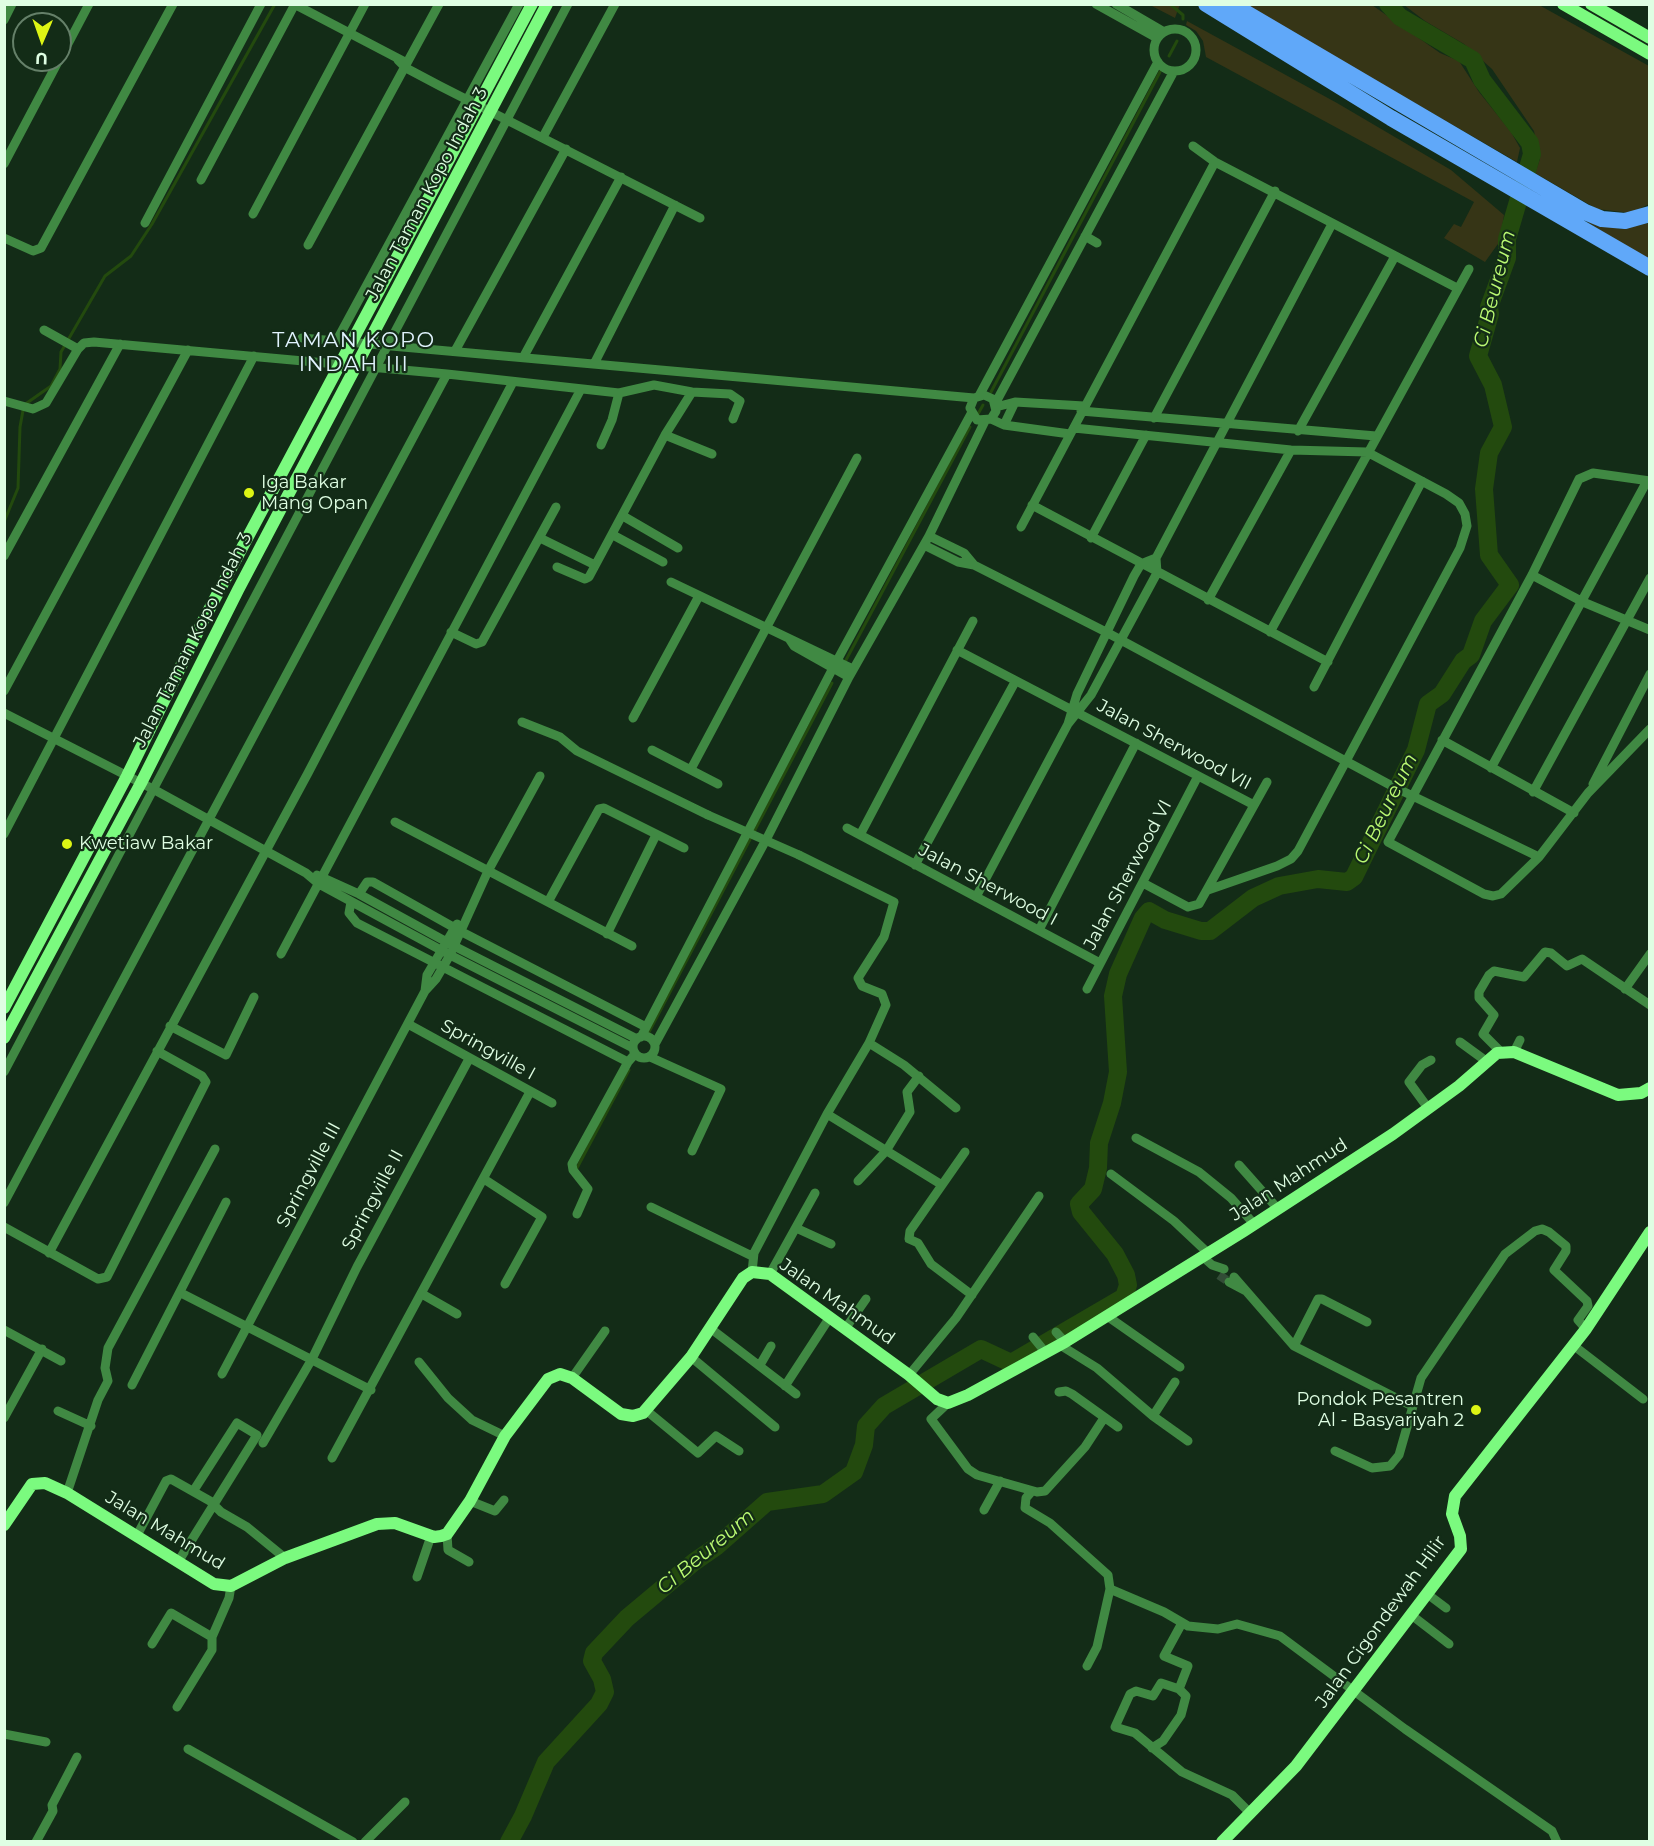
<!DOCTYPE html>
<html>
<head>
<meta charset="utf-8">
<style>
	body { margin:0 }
	#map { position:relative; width:1654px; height:1846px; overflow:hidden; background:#132c17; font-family:Montserrat,sans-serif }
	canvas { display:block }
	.frame { position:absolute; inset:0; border:6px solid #dffee3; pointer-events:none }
	.north { position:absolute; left:12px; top:12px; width:60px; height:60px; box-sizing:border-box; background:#132c17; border:2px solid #658069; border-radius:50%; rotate:182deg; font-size:16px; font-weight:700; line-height:24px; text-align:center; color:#dffee3 }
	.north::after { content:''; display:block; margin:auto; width:21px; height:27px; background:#ddf514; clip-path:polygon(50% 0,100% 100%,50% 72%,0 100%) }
</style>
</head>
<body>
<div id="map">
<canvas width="1654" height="1846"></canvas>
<div class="frame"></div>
<div class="north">U</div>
</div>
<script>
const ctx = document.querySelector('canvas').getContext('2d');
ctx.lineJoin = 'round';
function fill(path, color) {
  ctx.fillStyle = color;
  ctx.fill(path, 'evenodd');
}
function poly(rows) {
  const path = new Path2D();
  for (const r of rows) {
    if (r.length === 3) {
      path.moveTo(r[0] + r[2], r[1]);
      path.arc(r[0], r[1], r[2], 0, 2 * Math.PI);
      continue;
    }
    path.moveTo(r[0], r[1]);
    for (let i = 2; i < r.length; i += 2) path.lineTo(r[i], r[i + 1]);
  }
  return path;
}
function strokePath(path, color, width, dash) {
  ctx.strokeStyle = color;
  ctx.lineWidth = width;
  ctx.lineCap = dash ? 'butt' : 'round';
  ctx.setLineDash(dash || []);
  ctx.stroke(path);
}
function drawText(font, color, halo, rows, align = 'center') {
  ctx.font = font + ' Montserrat,sans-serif';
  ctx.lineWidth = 4.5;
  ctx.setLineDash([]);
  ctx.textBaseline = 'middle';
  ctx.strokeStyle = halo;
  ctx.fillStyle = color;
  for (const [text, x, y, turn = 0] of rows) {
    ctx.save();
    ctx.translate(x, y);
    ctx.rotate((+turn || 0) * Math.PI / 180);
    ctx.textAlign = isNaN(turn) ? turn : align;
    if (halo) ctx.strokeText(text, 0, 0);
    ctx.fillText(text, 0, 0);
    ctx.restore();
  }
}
fill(poly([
	[1180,4,1175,18,1150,5,1150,4],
	[1245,5,1372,5,1440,53,1459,61,1479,92,1511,132,1520,148,1517,162],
	[1404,5,1539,5,1649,66,1649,204,1631,213,1597,209,1535,173,1540,159,1534,131,1492,69,1464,44,1425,21],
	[1187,21,1337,103,1451,170,1504,215,1500,241,1485,262,1444,238,1454,224,1461,227,1474,202,1206,57,1203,41,1196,31,1186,25],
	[1587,222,1622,229,1649,223,1649,260]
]), '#363516');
strokePath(poly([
	[1170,4,1183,15,1183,19],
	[1169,56,1177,41],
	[991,392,1160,72],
	[978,414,983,405],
	[4,522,18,488,20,427,24,405,51,386,60,369,61,352,105,276,131,256,152,224,275,4],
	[846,660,970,427],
	[649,1032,832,683],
	[577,1168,629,1070]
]), '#234a0e', 3);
strokePath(poly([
	[509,1842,523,1816,546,1762,599,1704,605,1692,602,1679,592,1661,594,1653,627,1618,694,1562,717,1546,767,1502,823,1494,854,1472,864,1445,866,1426,884,1406,981,1349,1011,1363,1124,1297,1128,1285,1126,1275,1115,1254,1081,1212,1079,1204,1093,1189,1098,1168,1099,1143,1112,1103,1118,1072,1113,996,1118,974,1143,918,1149,911,1165,920,1201,931,1210,931,1253,898,1279,886,1318,879,1347,882,1354,877,1416,750,1428,704,1442,694,1463,661,1471,655,1483,621,1510,585,1489,555,1484,489,1489,453,1503,427,1493,385,1478,356,1490,314,1489,307,1507,258,1507,239,1532,154,1530,143,1482,80,1473,60,1400,17,1388,4]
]), '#234a0e', 18);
strokePath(poly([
	[1219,1275,1229,1282]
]), '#324c36', 9, [9, 4.5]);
strokePath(poly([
	[294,4,403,61],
	[1096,4,1157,38],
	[1116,4,1164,32],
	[4,20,12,4],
	[1175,50,21],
	[60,59,89,4],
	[398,60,406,68,440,86,700,218],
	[543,137,615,4],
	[1193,146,1215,162,1457,288],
	[4,164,59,60],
	[201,180,295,4],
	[253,214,365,4],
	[145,223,261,4],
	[1085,236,1097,243],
	[4,238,33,251,41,248,173,4],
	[308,245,439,4],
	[44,330,78,349],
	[302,338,974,398],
	[337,340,519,4],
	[455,351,566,149],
	[524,356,621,177],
	[594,364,675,205],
	[979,396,1158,62],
	[4,401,33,409,46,403,78,349,84,343,94,342,447,374,619,393,654,385,692,392,730,394,740,401,733,419],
	[995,404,1174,71],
	[996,407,1015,402,1084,406],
	[1081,411,1376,436],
	[1154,418,1275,191],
	[991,419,996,411,993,399,984,395,974,398,970,408,977,420,991,419,1004,425,1070,434],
	[1004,425,1015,402],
	[1074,428,1291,450,1367,452,1446,494,1459,503,1465,514,1467,526,1460,548,1298,851,1291,859,1277,866,1208,890],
	[1298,431,1394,258],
	[665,435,712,454],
	[601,445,612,420,619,393],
	[1650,481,1593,473,1579,479,1532,575,1388,842,1484,894,1493,896,1501,894,1539,857,1588,793,1650,729],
	[1032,505,1328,662],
	[623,516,678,548],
	[1021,527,1215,162],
	[613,535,663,562],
	[540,538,595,565],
	[1091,538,1146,435],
	[924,545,958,562,974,565,964,553,929,536],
	[4,556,120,344],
	[974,565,1106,632,1392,786,1539,857],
	[557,567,585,579,589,577,665,435,692,392],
	[1532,575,1583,602,1650,630],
	[671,582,853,669],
	[1208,600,1291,450],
	[451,632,476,644,482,642,556,507],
	[1270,632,1469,269],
	[790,640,794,646,849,677],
	[957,650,1254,805],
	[1314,687,1422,481],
	[4,691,188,350],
	[4,713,153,789,306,873,319,884,450,955,633,1048],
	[633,718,699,596],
	[522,722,560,737,577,751,708,815],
	[1068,724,1091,695,1157,573,1156,558,1332,224],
	[1442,740,1574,813],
	[652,750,718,784],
	[1491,768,1647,481],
	[691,769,857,458],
	[1593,784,1650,674],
	[1533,792,1650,578],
	[395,822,632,946],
	[847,828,1100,963],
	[4,834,254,356],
	[860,835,973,621],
	[915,865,1015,682],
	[317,875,359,894,454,946,637,1039],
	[1143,883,1188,907,1199,904,1267,782],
	[359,894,367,882,373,882,462,932,646,1027],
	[976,897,1068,724,1077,694,1134,576,1141,564,1156,558],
	[351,902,349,913,357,923,628,1062],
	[548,902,599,809,604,808,684,848],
	[1039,930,1136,743],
	[607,934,656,835],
	[281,954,581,389],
	[1087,989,1198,776],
	[1625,989,1650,954],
	[425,991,427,975,457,924],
	[408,1024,552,1103],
	[170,1026,226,1055,254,997],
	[644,1047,11],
	[641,1037,833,668,971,414],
	[1460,1042,1486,1061],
	[869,1043,904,1065,956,1108],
	[655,1044,767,838,849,677,929,536,985,421],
	[1501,1052,1483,1034,1494,1015,1479,998,1479,992,1489,975,1494,971,1524,977,1545,952,1551,953,1567,966,1582,959,1650,1005],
	[1514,1052,1520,1040],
	[650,1057,721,1089,692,1151],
	[4,1072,568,4],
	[1428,1108,1409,1082,1422,1065,1431,1060],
	[827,1114,942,1185,910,1231,909,1239,918,1243,931,1264,972,1295],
	[1136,1138,1199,1172,1231,1198,1254,1224],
	[1239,1165,1278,1209],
	[1111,1174,1174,1221,1208,1253],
	[484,1179,542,1217,505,1284],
	[858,1181,886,1151,910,1112,907,1092,919,1076],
	[942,1185,965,1152],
	[4,1203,447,374],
	[651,1207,752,1256],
	[577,1214,588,1189,573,1170,572,1164,628,1062,635,1054],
	[4,1227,98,1279,107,1277,206,1082,202,1076,157,1051],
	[796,1228,831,1244],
	[49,1253,308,773,513,382],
	[1203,1257,1212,1265,1224,1269],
	[752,1272,754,1253,827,1114,869,1043,886,1005,882,994,862,986,858,978,884,937,894,902,799,855],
	[770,1274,815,1193],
	[1234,1277,1294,1346,1412,1406],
	[1229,1282,1246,1291],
	[181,1293,371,1390],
	[422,1294,457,1314],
	[1107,1316,1180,1367],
	[710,1328,796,1394],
	[845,1329,866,1299],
	[4,1330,61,1361],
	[1056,1332,1065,1342],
	[1033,1337,1046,1353],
	[1060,1345,1097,1368,1153,1416,1188,1441],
	[1573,1345,1643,1399],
	[1294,1346,1318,1299,1322,1299,1367,1322],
	[691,1357,775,1427],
	[419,1362,448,1398,472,1420,505,1436],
	[760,1365,771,1346],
	[222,1374,425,991,436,979,450,955,488,871,540,776],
	[909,1375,956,1318,1039,1196],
	[572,1378,605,1331],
	[132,1385,226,1202],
	[785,1386,830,1317],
	[1059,1392,1066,1391,1072,1394,1118,1427],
	[948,1403,931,1419,968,1469,977,1475,1037,1492,1045,1491,1085,1447,1104,1418],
	[58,1411,91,1426],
	[647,1411,698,1453,716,1436,739,1451],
	[1153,1416,1175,1382],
	[4,1418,42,1349],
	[263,1443,312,1359,357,1267,469,1059],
	[1335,1451,1372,1468,1390,1466,1399,1455,1421,1378,1505,1254,1535,1231,1542,1229,1549,1232,1566,1246,1566,1251,1554,1270,1587,1301,1588,1306,1578,1320,1586,1329],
	[332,1458,530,1092],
	[1032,1491,1026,1498,1025,1508,1050,1523,1108,1575,1110,1589,1097,1647,1087,1666],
	[67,1493,98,1400,108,1381,105,1368,108,1348,215,1149],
	[470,1501,495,1511,504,1500],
	[984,1510,1000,1481],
	[447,1534,448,1550,469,1562],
	[136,1537,166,1481,171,1479,210,1501,221,1512,247,1527,285,1558],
	[178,1562,257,1435,237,1423,194,1490],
	[417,1577,431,1536],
	[1110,1589,1164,1612,1188,1626,1218,1629,1237,1624,1280,1636,1405,1729,1552,1831,1557,1842],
	[1426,1593,1446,1608],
	[1410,1614,1449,1644],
	[1182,1623,1164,1656,1188,1666,1179,1689,1161,1683,1153,1696,1136,1691,1130,1694,1115,1727,1135,1733,1182,1772,1232,1795,1251,1814],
	[152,1644,171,1613,212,1637],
	[177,1707,212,1650,212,1637,229,1598,231,1586],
	[4,1734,46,1742],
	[1152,1748,1163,1741,1181,1715,1186,1696,1179,1689],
	[188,1749,353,1842],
	[36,1842,53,1811,52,1805,77,1757],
	[365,1842,405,1802]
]), '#408943', 9);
strokePath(poly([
	[1563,4,1650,54],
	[1591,4,1650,38],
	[4,1008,127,776,203,621,532,4],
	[4,1038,141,783,238,590,547,4],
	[4,1525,32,1484,45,1483,67,1493,214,1584,231,1586,285,1558,377,1524,395,1523,434,1537,441,1536,447,1534,470,1501,505,1436,548,1379,560,1374,572,1378,621,1414,633,1416,643,1413,691,1357,743,1278,752,1272,770,1274,909,1375,937,1399,948,1403,968,1395,1065,1342,1244,1231,1393,1134,1459,1086,1497,1053,1514,1052,1618,1095,1641,1093,1650,1088],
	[1222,1842,1296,1766,1461,1549,1460,1536,1452,1514,1455,1496,1586,1329,1650,1232]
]), '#7bfa7f', 12);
strokePath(poly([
	[1206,4,1391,118,1650,268],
	[1231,4,1585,212,1602,219,1625,221,1650,214]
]), '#60a8f9', 16);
strokePath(poly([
	[708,815,799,855]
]), '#408943', 9);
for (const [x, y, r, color] of [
	[249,493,6,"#ddf514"],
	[67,844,6,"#ddf514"],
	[1476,1410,6,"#ddf514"]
]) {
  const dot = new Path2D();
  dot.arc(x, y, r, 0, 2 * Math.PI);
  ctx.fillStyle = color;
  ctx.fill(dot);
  strokePath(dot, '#132c17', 2);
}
drawText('18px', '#dffee3', '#132c17', [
	["Jalan Taman Kopo Indah 3",427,194,-62],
	["Jalan Taman Kopo Indah 3",193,640,-63],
	["Jalan Sherwood VII",1174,745,28],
	["Jalan Sherwood VI",1128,875,-62],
	["Jalan Sherwood I",988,885,28],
	["Springville I",488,1050,29],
	["Springville III",309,1175,-62],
	["Jalan Mahmud",1289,1180,-33],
	["Springville II",373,1200,-62],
	["Jalan Mahmud",837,1302,35],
	["Jalan Mahmud",165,1531,31],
	["Jalan Cigondewah Hilir",1381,1622,-54]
]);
drawText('18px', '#dffee3', '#132c17', [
	["Iga Bakar",261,483],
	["Mang Opan",261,504],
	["Kwetiaw Bakar",79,844],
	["Pondok Pesantren",1464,1400,"right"],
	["Al - Basyariyah 2",1464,1421,"right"]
], 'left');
drawText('italic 20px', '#baf972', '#132c17', [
	["Ci Beureum",1495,289,-76],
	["Ci Beureum",1386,809,-64],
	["Ci Beureum",706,1552,-40]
]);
ctx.letterSpacing = '1.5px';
drawText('21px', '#e1f3fe', '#132c17', [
	["TAMAN KOPO",354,341],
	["INDAH III",354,365]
]);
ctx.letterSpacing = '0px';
</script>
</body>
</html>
